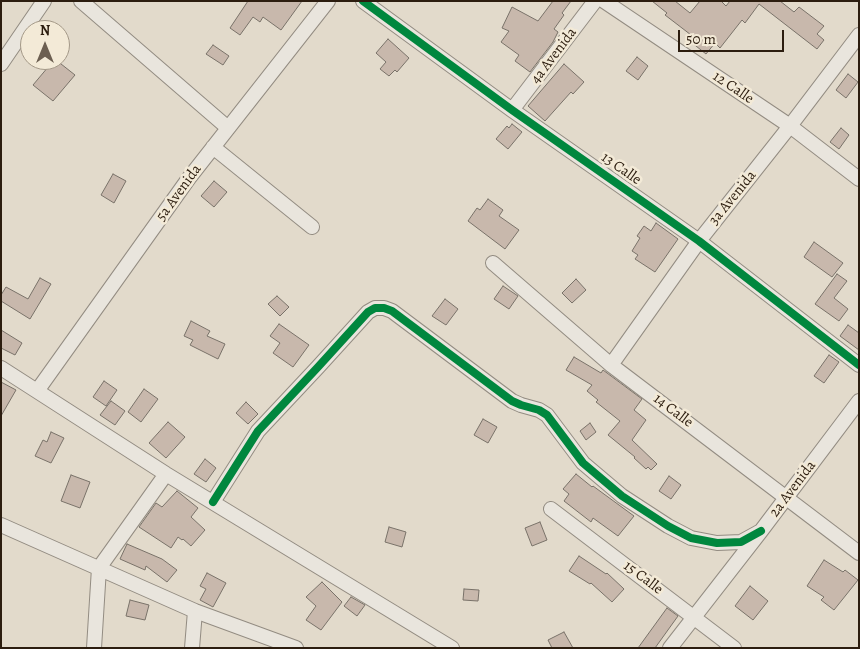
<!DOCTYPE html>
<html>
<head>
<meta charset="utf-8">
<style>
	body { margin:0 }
	#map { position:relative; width:860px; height:649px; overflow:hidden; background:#e2dacb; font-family:Alegreya,serif }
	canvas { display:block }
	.frame { position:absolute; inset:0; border:2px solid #2c1d0f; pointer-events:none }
	.north { position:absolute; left:20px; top:20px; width:50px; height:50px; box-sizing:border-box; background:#f3ead7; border:1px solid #a39887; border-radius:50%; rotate:0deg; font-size:14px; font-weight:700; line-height:20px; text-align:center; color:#2c1d0f }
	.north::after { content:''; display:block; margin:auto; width:18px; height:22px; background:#6c5f51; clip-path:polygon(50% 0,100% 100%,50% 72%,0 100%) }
	.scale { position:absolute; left:678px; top:30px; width:106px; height:22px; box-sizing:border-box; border:2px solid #2c1d0f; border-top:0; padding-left:6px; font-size:15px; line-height:18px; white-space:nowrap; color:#2c1d0f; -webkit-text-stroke:4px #f3ead7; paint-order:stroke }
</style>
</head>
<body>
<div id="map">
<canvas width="860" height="649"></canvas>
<div class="frame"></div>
<div class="north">N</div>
<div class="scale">50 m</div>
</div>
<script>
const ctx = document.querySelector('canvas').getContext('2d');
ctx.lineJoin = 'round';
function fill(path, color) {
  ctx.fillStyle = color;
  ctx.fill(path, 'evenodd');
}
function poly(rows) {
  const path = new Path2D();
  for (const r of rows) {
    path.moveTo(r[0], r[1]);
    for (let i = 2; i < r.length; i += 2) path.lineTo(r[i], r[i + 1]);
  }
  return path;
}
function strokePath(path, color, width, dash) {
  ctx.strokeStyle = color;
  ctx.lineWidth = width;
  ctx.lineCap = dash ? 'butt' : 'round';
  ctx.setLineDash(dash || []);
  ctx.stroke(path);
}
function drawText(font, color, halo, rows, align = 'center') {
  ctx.font = font + ' Alegreya,serif';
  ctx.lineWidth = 5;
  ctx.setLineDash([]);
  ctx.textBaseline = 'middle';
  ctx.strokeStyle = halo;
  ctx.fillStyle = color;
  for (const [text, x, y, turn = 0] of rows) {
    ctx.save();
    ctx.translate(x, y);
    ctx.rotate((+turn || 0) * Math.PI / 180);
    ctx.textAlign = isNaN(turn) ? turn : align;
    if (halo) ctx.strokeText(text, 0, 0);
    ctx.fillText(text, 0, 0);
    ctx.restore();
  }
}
const building = poly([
	[248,1,302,1,281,30,263,17,260,22,253,17,240,35,230,28,248,1],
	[553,1,571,1,562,13,564,15,554,29,558,32,553,42,530,72,515,61,519,55,501,42,509,31,502,28,512,7,538,21,553,1],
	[652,1,675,1,690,13,700,1,721,1,726,6,730,1,780,1,794,12,799,7,824,26,817,34,824,40,817,49,759,4,745,23,742,20,720,48,715,43,706,54,691,42,695,38,665,15,667,13,652,1],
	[388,39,409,58,397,72,395,70,389,76,380,69,386,62,376,53,388,39],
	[213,45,229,56,223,65,206,54,213,45],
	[637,57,648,66,638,80,626,71,637,57],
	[54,60,56,60,75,75,53,101,33,85,54,60],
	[564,64,584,82,573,94,571,92,545,121,528,106,564,64],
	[848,74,858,82,846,98,836,90,848,74],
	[512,124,522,132,508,149,496,139,507,126,509,128,512,124],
	[841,128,849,135,839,149,830,142,841,128],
	[113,174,126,181,114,203,101,195,113,174],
	[214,181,227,192,214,207,201,196,214,181],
	[488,199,503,210,499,216,519,230,505,249,468,221,477,208,480,210,488,199],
	[656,223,678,239,655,272,635,259,638,255,632,251,640,238,637,236,644,226,651,231,656,223],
	[814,242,843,263,832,277,804,257,814,242],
	[837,274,847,281,834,298,848,309,839,321,815,304,837,274],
	[40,278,51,284,30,319,1,301,1,295,6,287,28,299,40,278],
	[576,279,586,290,572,303,562,293,576,279],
	[503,286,518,296,509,309,494,299,503,286],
	[277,296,289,307,280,316,268,304,277,296],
	[445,299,458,309,446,325,432,316,445,299],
	[191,321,210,331,207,336,225,344,218,359,190,345,193,340,184,336,191,321],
	[279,324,309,345,293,367,273,353,280,343,270,336,279,324],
	[848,325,859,333,859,350,840,336,848,325],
	[1,330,22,343,15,355,1,348,1,330],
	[829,355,839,362,824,383,814,376,829,355],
	[574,357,601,373,603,370,642,399,634,410,646,420,632,440,657,464,651,470,648,467,646,469,634,458,635,457,608,435,620,421,596,402,598,400,587,391,592,385,566,370,574,357],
	[104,381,117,390,106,406,93,397,104,381],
	[1,382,16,390,1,416,1,382],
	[144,389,158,399,141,422,128,412,144,389],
	[111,401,125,411,115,425,100,415,111,401],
	[246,402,258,414,248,424,236,413,246,402],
	[483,419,497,427,488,443,474,435,483,419],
	[168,422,185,437,166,458,149,443,168,422],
	[590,423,596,432,586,440,580,431,590,423],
	[51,432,64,438,51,463,35,456,43,440,47,442,51,432],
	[205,459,216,468,206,482,194,474,205,459],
	[576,474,592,487,593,486,634,516,618,536,593,518,591,522,564,501,569,494,563,489,576,474],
	[71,475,90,482,80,508,61,501,71,475],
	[669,476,681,485,671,499,659,491,669,476],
	[177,491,198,508,191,517,205,530,191,546,183,539,182,540,178,537,171,548,139,527,156,503,162,507,177,491],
	[540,522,547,540,532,546,525,528,540,522],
	[389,527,406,532,402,547,385,542,389,527],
	[127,544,162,559,177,570,167,582,146,566,145,570,120,559,127,544],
	[579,556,606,574,607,573,624,589,612,602,591,583,590,584,569,571,579,556],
	[824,560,843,572,845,570,858,580,834,610,821,600,824,597,807,586,824,560],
	[207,573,226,583,213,607,200,600,206,589,200,586,207,573],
	[322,582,342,602,321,630,306,620,316,606,306,597,322,582],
	[750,586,768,601,753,620,735,606,750,586],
	[464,589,479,590,478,601,463,600,464,589],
	[351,597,365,605,357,616,344,606,351,597],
	[130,600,149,605,145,620,126,616,130,600],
	[667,608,678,616,655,648,638,648,667,608],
	[564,632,573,648,552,648,548,640,564,632]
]);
fill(building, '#c8b8ac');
strokePath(building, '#797269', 1);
const minor = poly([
	[81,1,228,128],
	[363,1,512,110,699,241,859,365],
	[604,1,790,126,859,179],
	[1,64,44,1],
	[512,110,595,1],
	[213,147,312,227],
	[493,263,611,365,859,553],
	[611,365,699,241,790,126,859,35],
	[1,368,166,474,452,648],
	[37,391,189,178,328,1],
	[213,502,258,431,318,367,368,312,375,308,384,308,392,311,512,401,521,405,539,410,547,415,583,463,622,496,668,526,691,538,717,543,741,542,761,531],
	[551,509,734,648],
	[1,525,195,611,296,648],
	[94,648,99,568,166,474],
	[192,648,195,611],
	[670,648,761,531,859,401]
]);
strokePath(minor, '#938c82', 16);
strokePath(minor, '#e9e5dd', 14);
strokePath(poly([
	[363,1,512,110,699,241,859,365],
	[213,502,258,431,318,367,368,312,375,308,384,308,392,311,512,401,521,405,539,410,547,415,583,463,622,496,668,526,691,538,717,543,741,542,761,531]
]), '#00873e', 8);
drawText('15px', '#2c1d0f', '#f3ead7', [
	["4a Avenida",554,56,-53],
	["12 Calle",733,88,34],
	["13 Calle",621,169,35],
	["5a Avenida",179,193,-54],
	["3a Avenida",733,198,-51],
	["14 Calle",673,411,37],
	["2a Avenida",793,489,-53],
	["15 Calle",643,578,37]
]);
</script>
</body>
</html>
